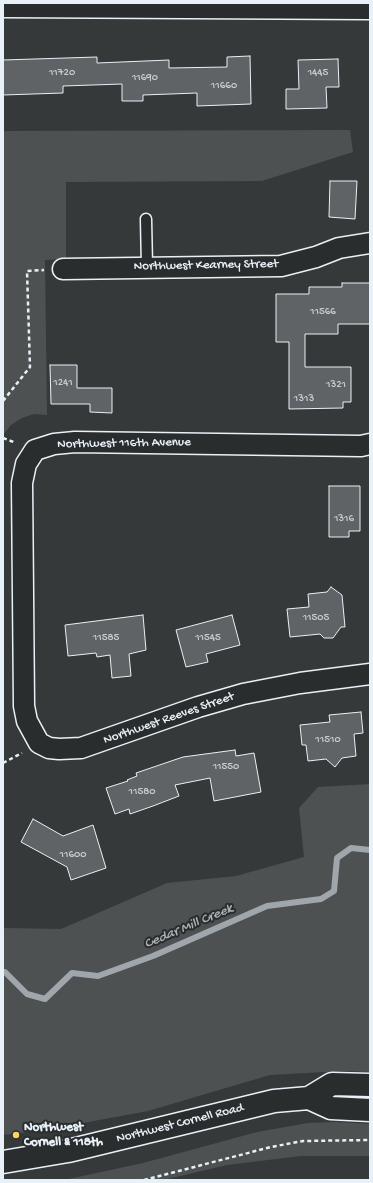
<!DOCTYPE html>
<html>
<head>
<meta charset="utf-8">
<style>
	body { margin:0 }
	#map { position:relative; width:373px; height:1183px; overflow:hidden; background:#35393a; font-family:"Gochi Hand",sans-serif }
	canvas { display:block }
	.frame { position:absolute; inset:0; border:4px solid #e8f1f8; pointer-events:none }
</style>
</head>
<body>
<div id="map">
<canvas width="373" height="1183"></canvas>
<div class="frame"></div>
</div>
<script>
const ctx = document.querySelector('canvas').getContext('2d');
ctx.lineJoin = 'round';
function fill(path, color) {
  ctx.fillStyle = color;
  ctx.fill(path, 'evenodd');
}
function poly(rows) {
  const path = new Path2D();
  for (const r of rows) {
    path.moveTo(r[0], r[1]);
    for (let i = 2; i < r.length; i += 2) path.lineTo(r[i], r[i + 1]);
  }
  return path;
}
function strokePath(path, color, width, dash) {
  ctx.strokeStyle = color;
  ctx.lineWidth = width;
  ctx.lineCap = dash ? 'butt' : 'round';
  ctx.setLineDash(dash || []);
  ctx.stroke(path);
}
function drawText(font, color, halo, rows, align = 'center') {
  ctx.font = font + ' "Gochi Hand",sans-serif';
  ctx.lineWidth = 4;
  ctx.setLineDash([]);
  ctx.textBaseline = 'middle';
  ctx.strokeStyle = halo;
  ctx.fillStyle = color;
  for (const [text, x, y, turn = 0] of rows) {
    ctx.save();
    ctx.translate(x, y);
    ctx.rotate((+turn || 0) * Math.PI / 180);
    ctx.textAlign = isNaN(turn) ? turn : align;
    if (halo) ctx.strokeText(text, 0, 0);
    ctx.fillText(text, 0, 0);
    ctx.restore();
  }
}
fill(poly([
	[350,130,353,152,262,181,66,182,66,259,45,260,47,415,34,414,22,418,11,425,3,435,3,131],
	[370,784,370,1072,343,1071,270,1075,148,1111,45,1130,3,1135,3,928,61,929,167,883,236,876,304,857,299,808,318,787],
	[337,1122,370,1124,370,1156,301,1156,227,1165,163,1180,64,1180,143,1163,257,1132,308,1123]
]), '#4d5152');
strokePath(poly([
	[3,972,5,972,27,994,45,999,72,973,98,976,153,956,267,906,321,899,334,891,337,858,351,848,370,850]
]), '#a0a7ac', 6);
const building = poly([
	[250,56,251,104,197,106,197,93,143,95,143,101,122,101,122,84,63,86,63,93,3,95,3,60,97,57,97,63,169,60,169,68,227,67,227,57,250,56],
	[338,59,339,87,326,87,327,108,286,109,286,89,299,89,298,60,338,59],
	[330,181,357,181,355,219,329,217,330,181],
	[342,283,370,283,370,324,338,324,338,334,305,334,305,367,351,367,351,402,343,402,343,408,289,409,289,342,276,342,276,294,309,294,309,287,342,287,342,283],
	[50,365,77,365,77,388,112,388,112,413,90,412,90,404,51,404,50,365],
	[329,486,360,486,360,531,349,531,349,537,329,537,329,486],
	[331,587,342,595,345,627,341,627,333,638,324,638,320,634,290,637,287,609,309,607,308,594,327,592,331,587],
	[143,615,146,650,129,654,131,676,112,678,110,655,97,657,96,653,68,656,65,625,143,615],
	[232,615,240,645,206,654,208,662,186,667,176,630,232,615],
	[361,712,363,733,354,734,356,756,342,758,335,767,326,759,308,761,306,745,302,745,300,725,330,722,329,715,361,712],
	[235,750,236,756,254,753,261,792,214,801,210,778,175,785,179,796,153,806,130,814,129,809,115,814,106,788,128,781,127,780,137,776,136,773,183,757,235,750],
	[33,819,63,836,93,825,106,868,71,880,67,867,21,842,33,819]
]);
fill(building, '#5f6365');
strokePath(building, '#e8f1f8', 1);
const service = poly([
	[146,219,147,267]
]);
const minor = poly([
	[3,7,370,9],
	[63,269,281,266,316,257,339,248,370,243],
	[370,444,361,446,75,442,54,444,35,450,26,464,22,483,24,706,27,721,39,743,49,748,59,749,81,748,198,707,243,694,300,683,370,674]
]);
const secondary = poly([
	[309,1098,331,1108,370,1110],
	[3,1162,68,1151,274,1101,309,1098,332,1084,370,1085]
]);
strokePath(service, '#e8f1f8', 13);
strokePath(minor, '#e8f1f8', 23);
strokePath(secondary, '#e8f1f8', 25);
strokePath(poly([
	[3,401,30,367,27,271,44,270],
	[3,438,16,443],
	[3,763,22,753],
	[144,1180,271,1147,303,1141,370,1140]
]), '#e8f1f8', 2.5, [4, 3]);
strokePath(service, '#2a2d2e', 10);
strokePath(minor, '#2a2d2e', 20);
strokePath(secondary, '#2a2d2e', 22);
for (const [x, y, r, color] of [
	[16,1135,4,"#ffd166"]
]) {
  const dot = new Path2D();
  dot.arc(x, y, r, 0, 2 * Math.PI);
  ctx.fillStyle = color;
  ctx.fill(dot);
  strokePath(dot, '#2a2d2e', 1.5);
}
drawText('11px', '#c6ced3', null, [
	["11720",62,73],
	["1445",318,73],
	["11690",145,78],
	["11660",224,86],
	["11566",323,312],
	["1241",63,383],
	["1321",336,385],
	["1313",304,399],
	["1316",344,519],
	["11505",316,618],
	["11585",106,638],
	["11545",208,638],
	["11510",328,740],
	["11550",226,767],
	["11580",142,792],
	["11600",73,855]
]);
drawText('13px', '#e8f1f8', '#2a2d2e', [
	["Northwest Kearney Street",206,266,-1],
	["Northwest 116th Avenue",124,444,-1],
	["Northwest Reeves Street",169,719,-19],
	["Northwest Cornell Road",180,1124,-14]
]);
drawText('bold 13px', '#e8f1f8', '#2a2d2e', [
	["Northwest",24,1128],
	["Cornell & 118th",24,1143]
], 'left');
drawText('italic 14px', '#acb3b8', '#2a2d2e', [
	["Cedar Mill Creek",189,927,-23]
]);
</script>
</body>
</html>
